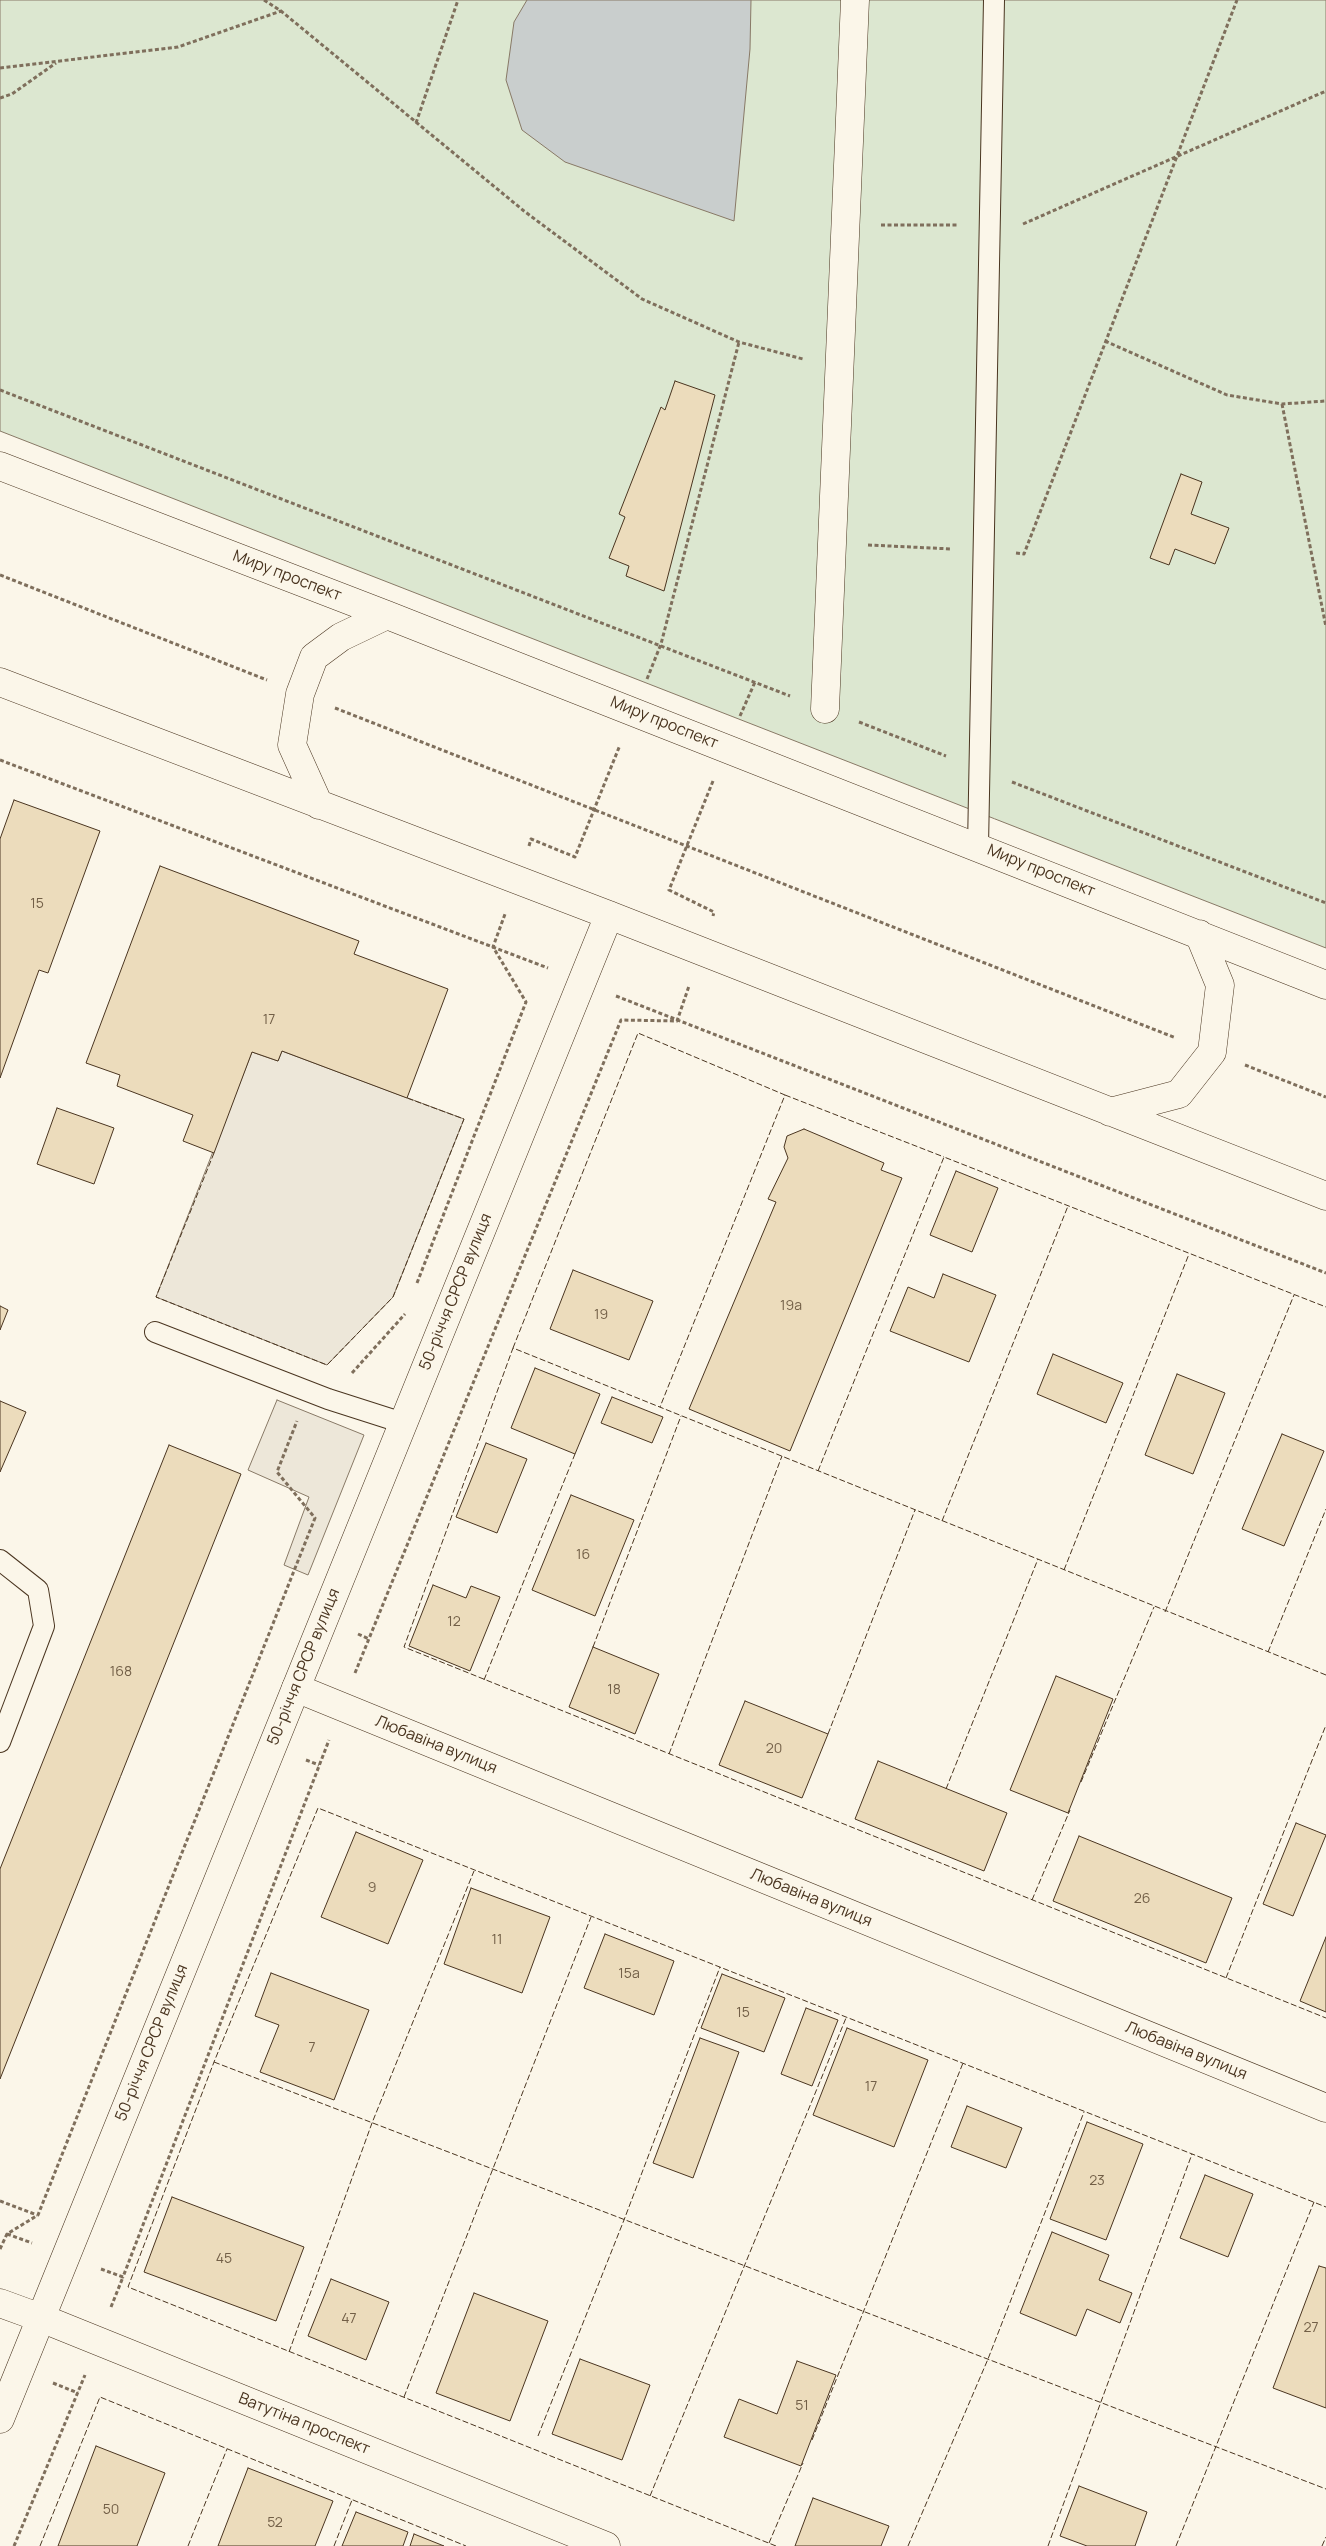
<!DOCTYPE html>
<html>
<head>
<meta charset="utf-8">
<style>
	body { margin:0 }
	canvas { display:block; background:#fbf6e9 }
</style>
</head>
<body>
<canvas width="1326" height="2546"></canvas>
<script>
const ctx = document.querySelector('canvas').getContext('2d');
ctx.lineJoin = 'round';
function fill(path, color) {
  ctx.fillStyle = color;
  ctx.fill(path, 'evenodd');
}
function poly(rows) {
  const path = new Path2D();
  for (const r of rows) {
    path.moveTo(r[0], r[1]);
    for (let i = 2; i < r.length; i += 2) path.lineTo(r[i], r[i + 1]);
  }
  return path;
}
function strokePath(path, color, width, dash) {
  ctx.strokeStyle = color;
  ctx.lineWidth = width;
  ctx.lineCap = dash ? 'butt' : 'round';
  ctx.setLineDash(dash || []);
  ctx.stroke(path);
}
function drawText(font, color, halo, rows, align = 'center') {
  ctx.font = font + ' Manrope,sans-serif';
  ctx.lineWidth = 4;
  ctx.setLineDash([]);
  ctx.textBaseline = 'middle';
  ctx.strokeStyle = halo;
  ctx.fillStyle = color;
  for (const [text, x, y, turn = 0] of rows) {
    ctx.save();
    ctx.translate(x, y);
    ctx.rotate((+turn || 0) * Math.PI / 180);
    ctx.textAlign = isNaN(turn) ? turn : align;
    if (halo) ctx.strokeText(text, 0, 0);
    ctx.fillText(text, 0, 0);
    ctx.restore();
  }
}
const green = poly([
	[0,0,1326,0,1326,948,0,431,0,0]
]);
fill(green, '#dce7d0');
strokePath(green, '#887966', 1);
const parking = poly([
	[282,1051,464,1119,393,1297,327,1365,156,1297,252,1052,278,1061,282,1051],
	[277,1400,364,1435,308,1575,284,1565,309,1497,248,1470,277,1400]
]);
fill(parking, '#ede7d9');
strokePath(parking, '#887966', 1);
const water = poly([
	[527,0,751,0,750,49,734,221,565,162,522,130,506,80,514,22,527,0]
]);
fill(water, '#c9cecd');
strokePath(water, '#887966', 1);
const building = poly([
	[675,381,715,395,664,591,626,576,629,566,609,558,625,517,619,514,661,407,665,410,675,381],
	[1181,474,1202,482,1191,514,1229,528,1215,564,1175,549,1169,565,1150,558,1181,474],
	[14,800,100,831,48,973,39,970,0,1078,0,839,14,800],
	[160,866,359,941,354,954,448,989,407,1098,282,1051,278,1061,252,1052,214,1153,183,1141,193,1115,117,1086,120,1075,86,1063,160,866],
	[57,1108,114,1128,94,1184,37,1164,57,1108],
	[804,1129,884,1163,881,1170,902,1178,790,1451,689,1409,776,1202,768,1199,788,1158,784,1147,787,1136,804,1129],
	[956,1171,998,1188,972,1252,930,1235,956,1171],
	[573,1270,653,1301,629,1360,550,1329,573,1270],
	[943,1274,996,1295,969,1362,890,1331,908,1287,934,1298,943,1274],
	[0,1306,8,1310,0,1330,0,1306],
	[1053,1354,1123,1383,1106,1423,1037,1394,1053,1354],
	[535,1368,600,1394,575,1454,511,1428,535,1368],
	[1177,1374,1225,1393,1193,1474,1145,1455,1177,1374],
	[612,1397,663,1417,652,1443,601,1423,612,1397],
	[0,1401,26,1412,0,1472,0,1401],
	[1282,1434,1324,1451,1284,1546,1242,1529,1282,1434],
	[486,1443,527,1459,497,1533,456,1517,486,1443],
	[169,1445,241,1474,0,2079,0,1869,169,1445],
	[571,1495,634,1520,595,1616,532,1590,571,1495],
	[433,1585,466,1598,471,1586,500,1597,470,1671,409,1646,433,1585],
	[593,1647,659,1674,635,1734,569,1707,593,1647],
	[1056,1676,1113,1699,1068,1813,1010,1790,1056,1676],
	[745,1701,828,1734,802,1798,719,1765,745,1701],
	[878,1761,1007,1813,984,1871,855,1819,878,1761],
	[1296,1823,1326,1835,1293,1916,1263,1904,1296,1823],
	[356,1832,423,1860,388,1944,321,1917,356,1832],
	[1079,1836,1232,1898,1206,1963,1053,1901,1079,1836],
	[471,1888,550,1917,522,1993,444,1964,471,1888],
	[605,1934,674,1961,654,2015,584,1988,605,1934],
	[1326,1937,1326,2012,1300,2001,1326,1937],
	[271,1973,369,2010,334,2100,260,2072,279,2025,255,2016,271,1973],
	[722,1974,785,1998,764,2052,701,2028,722,1974],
	[806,2008,838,2020,812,2086,781,2074,806,2008],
	[847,2028,928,2060,894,2147,813,2115,847,2028],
	[700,2038,739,2052,693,2178,653,2163,700,2038],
	[967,2106,1022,2128,1006,2168,951,2147,967,2106],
	[1087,2122,1143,2144,1106,2240,1050,2219,1087,2122],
	[1205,2175,1253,2194,1228,2257,1180,2238,1205,2175],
	[172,2197,304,2247,276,2321,144,2272,172,2197],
	[1052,2232,1109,2255,1099,2280,1132,2293,1120,2323,1087,2309,1076,2336,1020,2313,1052,2232],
	[1319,2266,1326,2268,1326,2408,1273,2388,1319,2266],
	[331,2279,389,2302,366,2360,308,2336,331,2279],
	[474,2293,548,2321,510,2421,436,2393,474,2293],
	[580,2359,650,2385,622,2460,552,2434,580,2359],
	[797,2361,836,2375,801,2466,724,2437,739,2399,777,2414,797,2361],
	[96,2446,165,2473,137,2546,58,2546,96,2446],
	[248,2468,333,2501,315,2546,218,2546,248,2468],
	[1079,2486,1147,2512,1135,2546,1087,2546,1060,2536,1079,2486],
	[813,2498,889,2526,881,2546,795,2546,813,2498],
	[356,2512,408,2532,403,2546,342,2546,356,2512],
	[414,2534,444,2546,410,2546,414,2534]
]);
fill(building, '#ecdcbc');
strokePath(building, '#4a3520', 1);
const lane = poly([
	[978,846,994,0],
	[155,1332,328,1399,403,1423],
	[0,1560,38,1590,44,1626,0,1742]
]);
const street = poly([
	[825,709,855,0],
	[296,1688,1326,2108],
	[41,2318,606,2546]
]);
const secondary = poly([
	[0,466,387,615,1326,985],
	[0,682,609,915,1326,1196],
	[319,805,292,745,300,694,314,657,341,637,387,615],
	[1110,1112,1179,1094,1212,1052,1220,985,1199,934],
	[0,2303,41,2318],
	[0,2419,609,915]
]);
strokePath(lane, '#4a3520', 22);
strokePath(street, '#4a3520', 29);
strokePath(secondary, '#4a3520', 29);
strokePath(poly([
	[264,0,281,11,524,211,642,299,739,342,803,359],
	[0,68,178,47,281,11],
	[0,98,12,94,56,63],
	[416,123,458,0],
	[1023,224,1326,91],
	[881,225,958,225],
	[1105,341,1227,395,1282,404,1326,401],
	[0,390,790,696],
	[1282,404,1326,627],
	[868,545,952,549],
	[1016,553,1024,554,1237,0],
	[0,575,267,680],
	[647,679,661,644,739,342],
	[335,708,1176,1038],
	[740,716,755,682],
	[859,722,946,756],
	[0,760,548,968],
	[713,781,669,890,714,912,713,916],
	[1012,782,1326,903],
	[529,846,531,839,575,857,620,745],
	[616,996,1326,1273],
	[1245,1065,1326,1097],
	[417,1283,526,1002,493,947,505,914],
	[352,1373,405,1314],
	[358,1634,369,1639],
	[355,1673,621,1020,677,1021,689,986],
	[306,1760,319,1765],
	[0,2201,37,2215],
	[7,2234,32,2243],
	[0,2249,7,2234,38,2215,315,1518,277,1472,297,1421],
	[101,2269,123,2277,329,1740],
	[111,2307,123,2277],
	[53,2383,78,2393],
	[14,2546,85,2375]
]), '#7f6f5c', 3, [4, 2.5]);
strokePath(lane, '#fbf6e9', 20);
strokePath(street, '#fbf6e9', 28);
strokePath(secondary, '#fbf6e9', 28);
strokePath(poly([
	[785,1095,944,1157],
	[214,1153,156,1297,327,1365,393,1297,464,1119,407,1098],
	[513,1348,638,1033,785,1095,660,1407],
	[818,1471,944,1157,1326,1307],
	[942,1521,1068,1206],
	[1064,1570,1189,1254],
	[1165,1612,1294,1295],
	[593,1647,681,1416],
	[1268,1652,1326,1509],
	[1326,1675,513,1348,404,1647,1326,2018],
	[484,1680,575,1454],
	[828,1734,915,1510],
	[669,1754,782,1456],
	[1081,1782,1154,1607],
	[946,1789,1038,1559],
	[1032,1900,1070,1810],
	[1226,1978,1326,1725],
	[214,2062,1326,2489],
	[289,2352,372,2123,474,1871],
	[404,2397,591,1917],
	[538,2436,624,2220,720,1967],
	[812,2440,963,2063],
	[650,2496,846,2018],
	[769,2543,803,2463],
	[40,2546,100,2397,466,2546],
	[188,2546,227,2449],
	[334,2546,352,2500],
	[776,2546,128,2287,214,2062,318,1808,1326,2207],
	[908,2546,988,2359,1084,2112],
	[1048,2546,1192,2154],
	[1176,2546,1314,2202],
	[1322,2546,1326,2537]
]), '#4a3520', 1, [6, 2.5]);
drawText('14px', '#725f47', null, [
	["15",37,904],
	["17",269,1020],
	["19а",791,1306],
	["19",601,1315],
	["16",583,1555],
	["12",454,1622],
	["168",121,1672],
	["18",614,1690],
	["20",774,1749],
	["9",372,1888],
	["26",1142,1899],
	["11",497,1940],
	["15а",629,1974],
	["15",743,2013],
	["7",312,2048],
	["17",871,2087],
	["23",1097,2181],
	["45",224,2259],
	["47",349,2319],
	["27",1311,2328],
	["51",802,2406],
	["50",111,2510],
	["52",275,2523]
]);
drawText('16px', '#4a3520', '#fbf6e9', [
	["Миру проспект",287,576,21],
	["Миру проспект",664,723,22],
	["Миру проспект",1041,871,22],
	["50-річчя СРСР вулиця",456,1292,-68],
	["50-річчя СРСР вулиця",304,1667,-68],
	["Любавіна вулиця",436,1745,22],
	["Любавіна вулиця",811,1898,22],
	["50-річчя СРСР вулиця",152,2043,-68],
	["Любавіна вулиця",1186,2051,22],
	["Ватутіна проспект",304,2424,22]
]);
</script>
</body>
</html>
